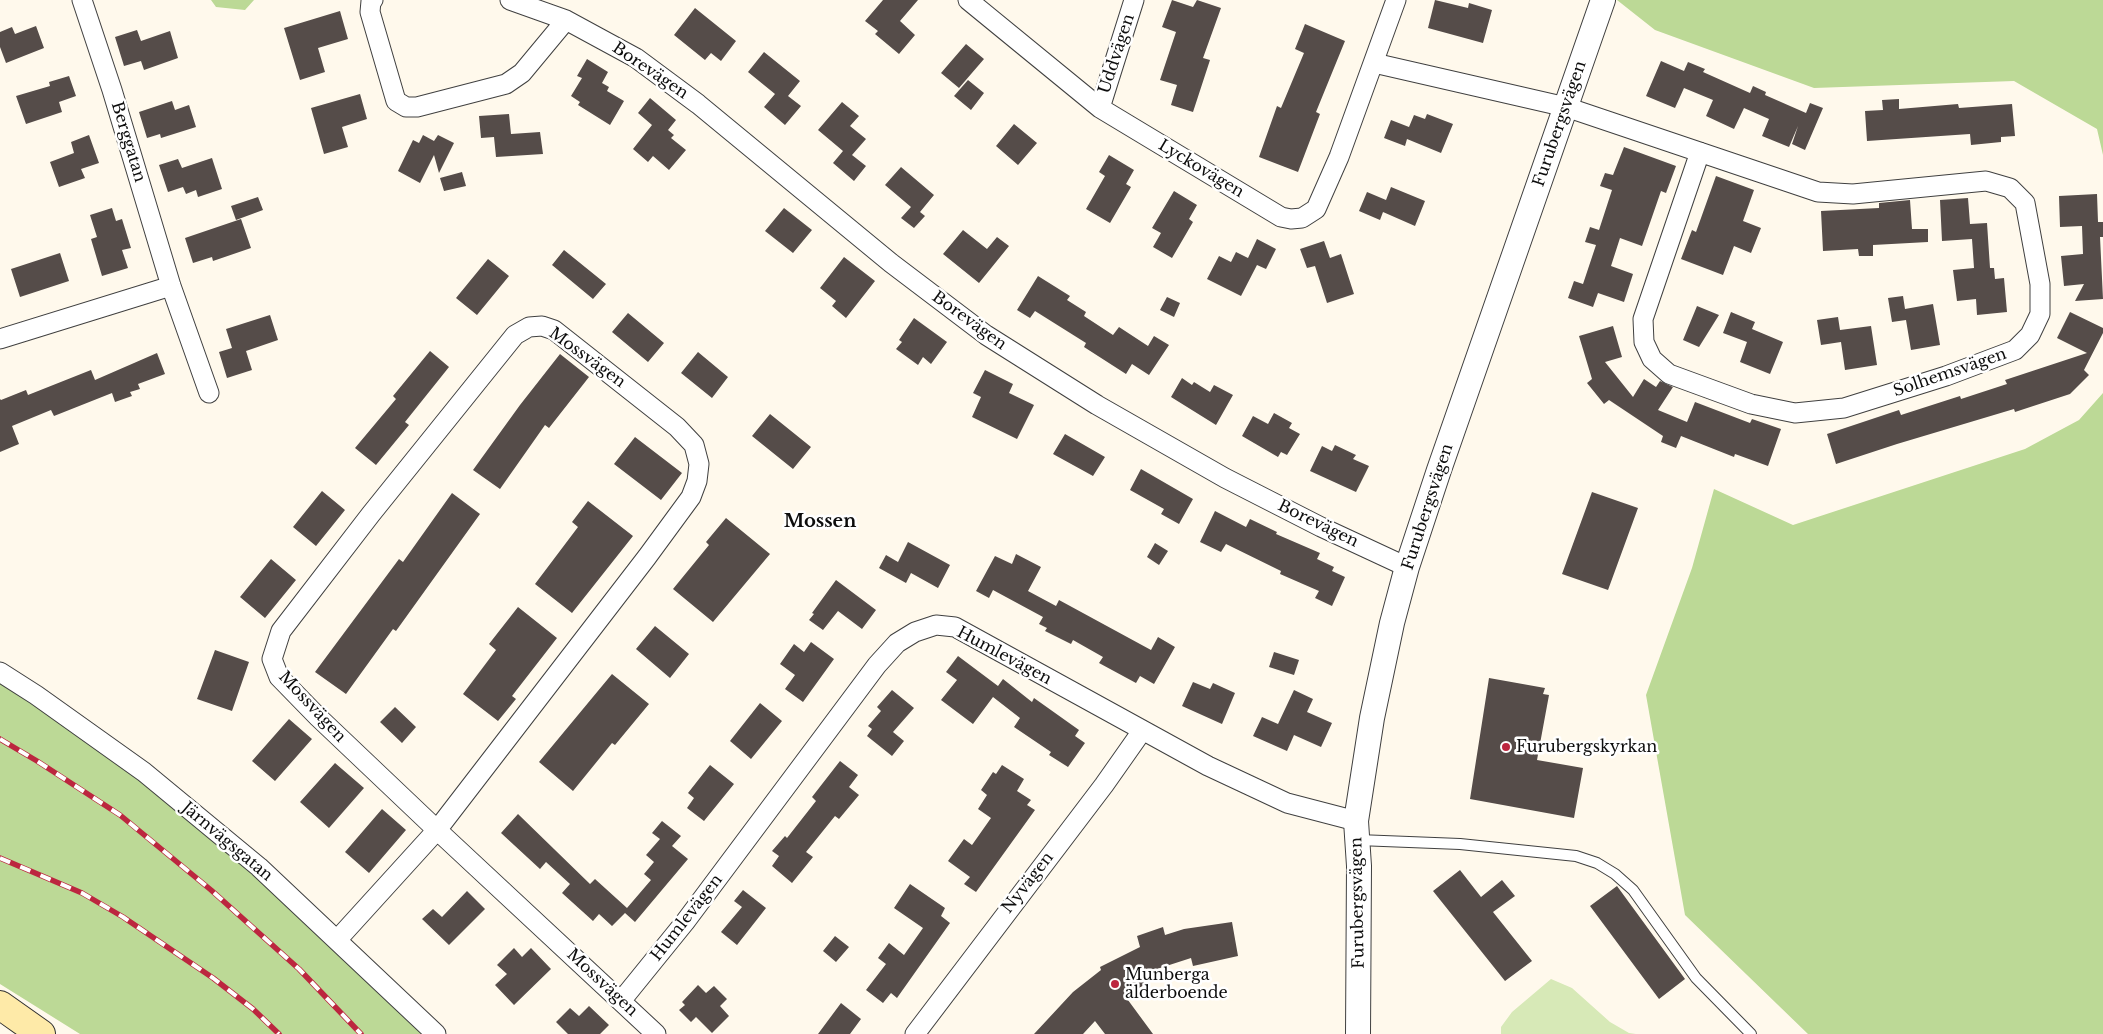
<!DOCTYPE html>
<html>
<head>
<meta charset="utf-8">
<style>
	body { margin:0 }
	canvas { display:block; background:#fff9ec }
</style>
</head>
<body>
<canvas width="2103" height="1034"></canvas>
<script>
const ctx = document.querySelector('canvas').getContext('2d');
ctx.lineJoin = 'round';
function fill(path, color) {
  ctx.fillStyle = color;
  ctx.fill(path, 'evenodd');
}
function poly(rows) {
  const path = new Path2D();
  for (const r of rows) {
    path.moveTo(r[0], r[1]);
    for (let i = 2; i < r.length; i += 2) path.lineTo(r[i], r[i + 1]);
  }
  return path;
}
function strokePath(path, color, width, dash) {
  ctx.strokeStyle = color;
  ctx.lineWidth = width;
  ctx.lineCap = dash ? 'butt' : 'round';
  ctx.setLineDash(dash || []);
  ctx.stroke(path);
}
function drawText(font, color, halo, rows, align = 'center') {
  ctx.font = font + ' "Libre Baskerville",serif';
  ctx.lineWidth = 5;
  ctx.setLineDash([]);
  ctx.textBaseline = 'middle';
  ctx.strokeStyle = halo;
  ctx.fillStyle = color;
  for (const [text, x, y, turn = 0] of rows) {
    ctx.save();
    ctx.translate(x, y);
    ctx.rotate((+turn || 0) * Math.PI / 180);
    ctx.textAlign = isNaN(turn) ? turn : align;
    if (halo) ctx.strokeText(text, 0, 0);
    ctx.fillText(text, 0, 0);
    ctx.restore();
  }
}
fill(poly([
	[1551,979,1572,988,1610,1022,1629,1033,1636,1034,1501,1034,1501,1027,1512,1012]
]), '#d7e9b7');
fill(poly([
	[211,0,254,0,245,10,216,7],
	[1617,0,2103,0,2103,155,2097,129,2014,81,1814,88,1655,30],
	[2103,393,2103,1034,1808,1034,1685,915,1646,695,1692,568,1714,489,1793,525,2025,449,2079,420],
	[0,674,64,711,438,1034,80,1034,0,984]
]), '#bcd996');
fill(poly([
	[883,0,918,0,900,21,915,35,899,54,875,34,878,31,865,21],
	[1172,0,1193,7,1197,0,1221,8,1203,58,1210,60,1193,112,1171,105,1177,85,1160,80,1176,32,1162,27],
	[1435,0,1468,8,1469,3,1492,10,1483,43,1428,28],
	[695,8,736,41,721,61,711,53,705,60,674,35],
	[340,11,348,39,318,48,325,72,300,80,284,28],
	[1305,24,1345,41,1316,112,1320,114,1298,172,1259,157,1277,106,1281,108,1304,53,1295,49],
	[36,26,44,48,6,63,0,47,0,32,12,27,15,34],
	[137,30,141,41,170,31,178,58,144,70,141,61,124,66,115,37],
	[966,44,984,59,959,88,941,73],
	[764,52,800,81,788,96,801,106,785,125,764,107,775,94,748,72],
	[587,59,608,72,602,83,609,87,607,91,624,101,610,125,578,105,580,102,571,96,582,78,577,76],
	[1661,61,1684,71,1688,62,1705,69,1703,72,1750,93,1753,86,1766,92,1765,95,1806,113,1810,103,1823,108,1805,150,1792,144,1798,126,1789,147,1762,136,1769,119,1744,108,1734,129,1706,116,1713,100,1684,88,1675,108,1646,96],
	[69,76,76,96,59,102,62,112,26,124,16,96,50,86,49,82],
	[968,80,984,93,971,110,954,96],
	[360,94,367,119,342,127,348,147,324,154,311,108],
	[650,98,676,120,668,130,674,135,671,138,686,150,669,170,653,156,648,162,633,149,652,125,638,113],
	[1899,99,1899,109,1958,104,1959,108,2012,104,2015,136,2001,137,2001,142,1971,145,1970,134,1867,141,1865,111,1883,110,1882,100],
	[172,101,175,110,189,105,196,127,161,138,160,134,147,138,139,112],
	[842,102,859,116,850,126,866,139,852,155,866,166,854,181,833,163,843,151,818,130],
	[509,114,511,134,540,132,543,154,496,157,494,137,481,138,479,116],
	[1427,114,1453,124,1441,153,1407,139,1405,146,1384,138,1391,120,1409,127,1414,115,1425,119],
	[1014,124,1037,143,1018,165,996,146],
	[89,135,99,163,81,169,85,178,59,187,50,162,74,153,71,142],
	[423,135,434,141,438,135,454,143,439,173,434,155,420,183,398,171,413,140,419,143],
	[1624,147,1676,166,1666,193,1661,191,1642,246,1620,238,1611,266,1633,274,1624,302,1598,293,1593,307,1568,298,1574,281,1583,284,1596,245,1585,242,1590,227,1599,230,1612,190,1600,186,1605,173,1613,175],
	[1109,155,1134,170,1126,184,1131,187,1110,223,1086,209,1105,176,1099,172],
	[212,158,222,189,198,197,196,190,186,194,183,187,168,192,159,165,178,159,182,168],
	[901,167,934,195,920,212,925,216,914,228,901,218,911,207,885,185],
	[462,172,466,186,444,191,440,178],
	[1716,176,1754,190,1743,221,1761,228,1751,253,1734,246,1723,275,1681,259,1692,230,1696,232],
	[1391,187,1425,201,1415,226,1383,212,1380,220,1359,211,1367,192,1386,200],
	[1174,191,1197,205,1189,219,1193,222,1172,258,1153,247,1161,233,1152,228],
	[2097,194,2098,222,2103,222,2103,237,2100,237,2103,299,2075,301,2084,284,2064,286,2061,256,2083,254,2082,226,2060,227,2059,196],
	[258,197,263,210,236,220,231,206],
	[1968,198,1970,224,1987,223,1990,268,1994,268,1995,279,2004,278,2007,312,1977,315,1976,299,1957,301,1953,270,1974,268,1972,239,1942,241,1940,200],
	[1910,200,1912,229,1928,229,1928,242,1873,245,1873,256,1859,256,1858,249,1823,251,1821,211,1879,208,1879,203],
	[112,208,116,221,122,219,131,248,122,250,128,268,102,276,91,239,97,237,90,215],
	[784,208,812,230,793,253,765,231],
	[241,219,251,248,213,261,212,257,193,263,185,238],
	[963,230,987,249,997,237,1009,246,979,283,943,254],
	[1257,239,1276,249,1266,269,1257,265,1241,296,1207,279,1219,256,1231,262,1236,252,1248,258],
	[1324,241,1330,258,1341,254,1354,294,1327,303,1315,266,1307,268,1300,249],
	[564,250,606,284,593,299,552,265],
	[60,253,69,281,20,297,11,269],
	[844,257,875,281,846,318,832,306,836,301,820,288],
	[488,259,509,276,477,315,456,298],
	[1038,276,1070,296,1067,300,1086,312,1084,316,1113,335,1119,327,1148,346,1154,336,1169,345,1149,375,1132,364,1126,374,1084,347,1086,343,1035,311,1030,318,1017,310],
	[1903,296,1905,309,1933,304,1940,345,1911,350,1906,320,1892,322,1888,298],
	[1167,297,1180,303,1174,317,1160,310],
	[1697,306,1719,315,1699,347,1683,340],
	[1731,312,1755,322,1752,329,1783,342,1770,374,1740,362,1747,342,1723,333],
	[2070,312,2103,328,2103,333,2084,370,2089,375,2070,394,2015,412,2014,409,1897,444,1836,464,1827,434,1899,410,1901,415,1960,396,1961,399,2007,384,2005,380,2087,353,2057,338],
	[628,313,664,343,648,362,612,332],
	[270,315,278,340,246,351,252,370,227,378,219,352,232,348,226,329],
	[1838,317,1840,330,1871,326,1877,365,1845,370,1841,342,1821,345,1817,320],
	[914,318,947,342,931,364,923,357,918,365,896,349,902,342,899,340],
	[1613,326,1622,357,1605,362,1633,397,1644,379,1656,387,1660,381,1673,387,1658,410,1687,422,1695,402,1750,423,1752,419,1781,429,1768,466,1735,454,1734,457,1681,436,1676,448,1661,442,1663,436,1609,400,1604,404,1587,383,1592,379,1579,336],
	[430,351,449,367,405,422,409,425,376,465,355,448,396,399,393,396],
	[698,352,728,377,712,398,681,373],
	[157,353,165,374,138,384,140,389,130,392,132,396,115,402,112,393,54,416,51,410,12,426,19,444,0,452,0,399,1,400,26,390,28,395,91,370,95,380],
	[560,354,589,377,549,428,545,425,500,489,473,470,520,405],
	[985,370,1013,384,1009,393,1034,405,1017,439,972,417,981,397,973,393],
	[1182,378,1192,385,1194,382,1210,392,1214,385,1233,395,1216,425,1171,397],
	[1274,413,1292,423,1289,428,1300,434,1287,455,1281,452,1278,457,1242,436,1253,416,1268,424],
	[770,414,811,447,793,469,752,436],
	[1065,434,1105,457,1093,476,1053,454],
	[635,437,682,473,661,500,614,464],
	[1335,445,1356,455,1353,459,1369,466,1356,492,1310,471,1322,446,1332,451],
	[1141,469,1193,499,1179,524,1161,514,1164,509,1130,490],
	[322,491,345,510,316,546,293,527],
	[1592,492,1638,508,1608,590,1562,574],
	[452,493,480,514,396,631,393,629,346,694,315,672,399,559,403,562],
	[588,501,633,536,572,613,535,584,578,527,572,522],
	[1215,511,1246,527,1250,519,1277,532,1276,534,1320,553,1317,559,1334,567,1332,571,1345,577,1332,606,1315,598,1319,591,1280,574,1281,571,1226,544,1221,552,1200,542],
	[726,518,770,554,713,622,673,589,709,545,706,542],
	[908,542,950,565,938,588,911,573,906,583,879,568,886,555,898,562],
	[1155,543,1168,551,1159,565,1147,557],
	[1016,554,1041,567,1028,591,1056,606,1059,600,1151,650,1158,637,1175,647,1154,684,1140,676,1136,683,1099,663,1103,657,1073,640,1071,644,1045,631,1047,628,1039,624,1043,617,993,590,989,598,976,591,995,556,1012,564],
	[271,559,296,580,265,618,240,597],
	[836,580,876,610,862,629,838,611,823,630,809,620,814,614,812,613],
	[518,607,557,638,512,696,516,699,498,721,463,694,496,650,489,644],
	[655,626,689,654,670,678,636,649],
	[811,642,834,659,803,702,785,689,795,675,780,664,794,644,804,652],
	[215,650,249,662,232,711,197,699],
	[1274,652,1299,660,1294,675,1269,667],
	[958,656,998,686,1003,679,1032,702,1034,698,1079,730,1075,736,1085,743,1068,767,1049,755,1051,752,1014,727,1020,718,993,697,973,724,941,700,957,680,946,672],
	[612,674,649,704,615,745,612,743,573,791,539,762],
	[1489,678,1545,688,1543,694,1549,695,1537,760,1583,768,1574,818,1470,799],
	[1193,682,1210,689,1213,683,1235,693,1222,724,1182,706],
	[892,690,914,708,893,732,904,741,892,756,867,736,872,729,868,726,881,711,877,707],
	[1294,690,1313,699,1307,712,1332,723,1321,747,1294,735,1287,751,1253,736,1262,717,1278,724],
	[760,703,782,721,751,759,730,741],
	[395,707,416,727,402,743,380,722],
	[289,719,312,739,275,781,252,761],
	[840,761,858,775,849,787,859,795,839,819,835,816,806,852,813,857,792,883,772,866,779,856,772,851,785,836,787,838,816,801,812,797],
	[335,763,364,788,329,828,300,802],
	[710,765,734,784,704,821,687,808,694,798,688,793],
	[1002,765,1024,779,1017,791,1031,800,1027,805,1035,810,976,892,964,884,970,877,948,861,964,839,972,845,991,818,978,809,987,795,981,790,993,772,996,774],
	[382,809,406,830,369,873,345,852],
	[518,814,590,884,595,879,627,908,651,880,644,874,654,862,646,855,660,839,652,833,662,821,681,836,672,846,688,859,635,922,625,913,612,926,599,914,593,921,562,893,570,884,546,862,540,869,501,833],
	[1460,870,1481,897,1502,880,1515,896,1493,912,1532,961,1505,981,1433,891],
	[910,884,945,908,941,916,950,923,897,998,891,993,883,1003,866,990,886,964,878,958,889,943,904,955,923,928,894,908],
	[1617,886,1685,979,1659,999,1590,906],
	[743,890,766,908,737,945,721,932,742,907,734,901],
	[467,891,485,909,449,945,422,919,433,909,442,917],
	[1232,922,1238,956,1193,966,1191,958,1157,969,1160,976,1125,996,1153,1034,1105,1034,1095,1021,1083,1034,1034,1034,1073,992,1101,970,1100,967,1140,947,1137,936,1163,927,1165,935,1184,929],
	[835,936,849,947,836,962,823,951],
	[514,948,522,957,531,948,551,969,514,1005,495,985,507,974,497,965],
	[698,985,706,993,714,986,727,999,720,1006,729,1016,712,1033,696,1017,691,1022,679,1010,685,1005,682,1002],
	[841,1003,861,1019,850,1034,818,1034],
	[589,1006,609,1025,600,1034,568,1034,556,1022,570,1008,579,1016]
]), '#554c49');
const service = poly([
	[1358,840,1460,844,1576,856,1597,863,1615,874,1633,890,1696,978,1751,1034]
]);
const minor = poly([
	[82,0,112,90,171,286,209,393],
	[373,0,371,1,370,12,396,101,406,107,417,107,506,84,522,73,566,20],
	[510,0,566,20,636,58,698,104,891,263,986,335,1097,405,1225,478,1321,527,1407,567],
	[968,0,1100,108,1281,217,1291,219,1302,218,1316,209,1339,157,1396,0],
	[1374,63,1566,107,1818,192,1853,194,1986,181,2010,188,2025,203,2040,284,2040,314,2030,335,2015,350,1946,376,1844,408,1795,413,1751,404,1669,374,1652,359,1644,342,1643,319,1700,152],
	[1100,108,1134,0],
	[0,339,171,286],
	[0,672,36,695,144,772,259,867,436,1034],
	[337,940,437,830,647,557,691,497,697,481,699,464,694,445,677,427,554,330,542,326,529,327,515,335,371,514,281,631,272,659,279,677,318,717,437,830,656,1034],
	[621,1001,685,922,877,665,897,643,915,632,936,625,955,627,1208,766,1287,803,1356,821],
	[915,1034,1104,785,1142,731]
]);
const tertiary = poly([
	[1358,1034,1359,866,1356,821,1372,718,1392,623,1407,567,1439,470,1603,0]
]);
const secondary = poly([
	[0,1005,41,1034]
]);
strokePath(service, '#404040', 12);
strokePath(minor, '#404040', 21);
strokePath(tertiary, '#404040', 26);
strokePath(secondary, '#2f2f2f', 30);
strokePath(service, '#fff', 10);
strokePath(minor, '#fff', 19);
strokePath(tertiary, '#fff', 24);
strokePath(secondary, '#feeaa8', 28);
const rail = poly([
	[0,739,37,761,120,815,211,890,299,969,361,1034],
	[0,858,82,893,123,917,213,978,253,1009,279,1034]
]);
strokePath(rail, '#bc263f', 5.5);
strokePath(rail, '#fff', 4, [11]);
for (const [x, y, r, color] of [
	[1506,747,5,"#bc263f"],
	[1115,984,5,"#bc263f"]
]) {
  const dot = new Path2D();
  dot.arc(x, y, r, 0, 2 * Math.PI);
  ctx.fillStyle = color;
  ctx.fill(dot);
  strokePath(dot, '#fff', 2);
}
drawText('16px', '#0d0d0d', '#fff', [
	["Uddvägen",1117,54,-72],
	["Borevägen",650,71,34],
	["Furubergsvägen",1560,124,-71],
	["Berggatan",128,142,73],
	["Lyckovägen",1201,169,31],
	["Borevägen",969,321,36],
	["Mossvägen",587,358,36],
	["Solhemsvägen",1950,373,-19],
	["Furubergsvägen",1428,507,-72],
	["Borevägen",1318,524,26],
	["Humlevägen",1004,656,28],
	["Mossvägen",312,707,47],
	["Järnvägsgatan",227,842,40],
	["Nyvägen",1028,883,-52],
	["Furubergsvägen",1358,903,-91],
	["Humlevägen",687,918,-52],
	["Mossvägen",602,983,43]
]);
drawText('16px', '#0d0d0d', '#fff', [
	["Furubergskyrkan",1516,747],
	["Munberga",1125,975],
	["älderboende",1125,993]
], 'left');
drawText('bold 18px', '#0d0d0d', '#fff', [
	["Mossen",820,522]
]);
</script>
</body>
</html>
